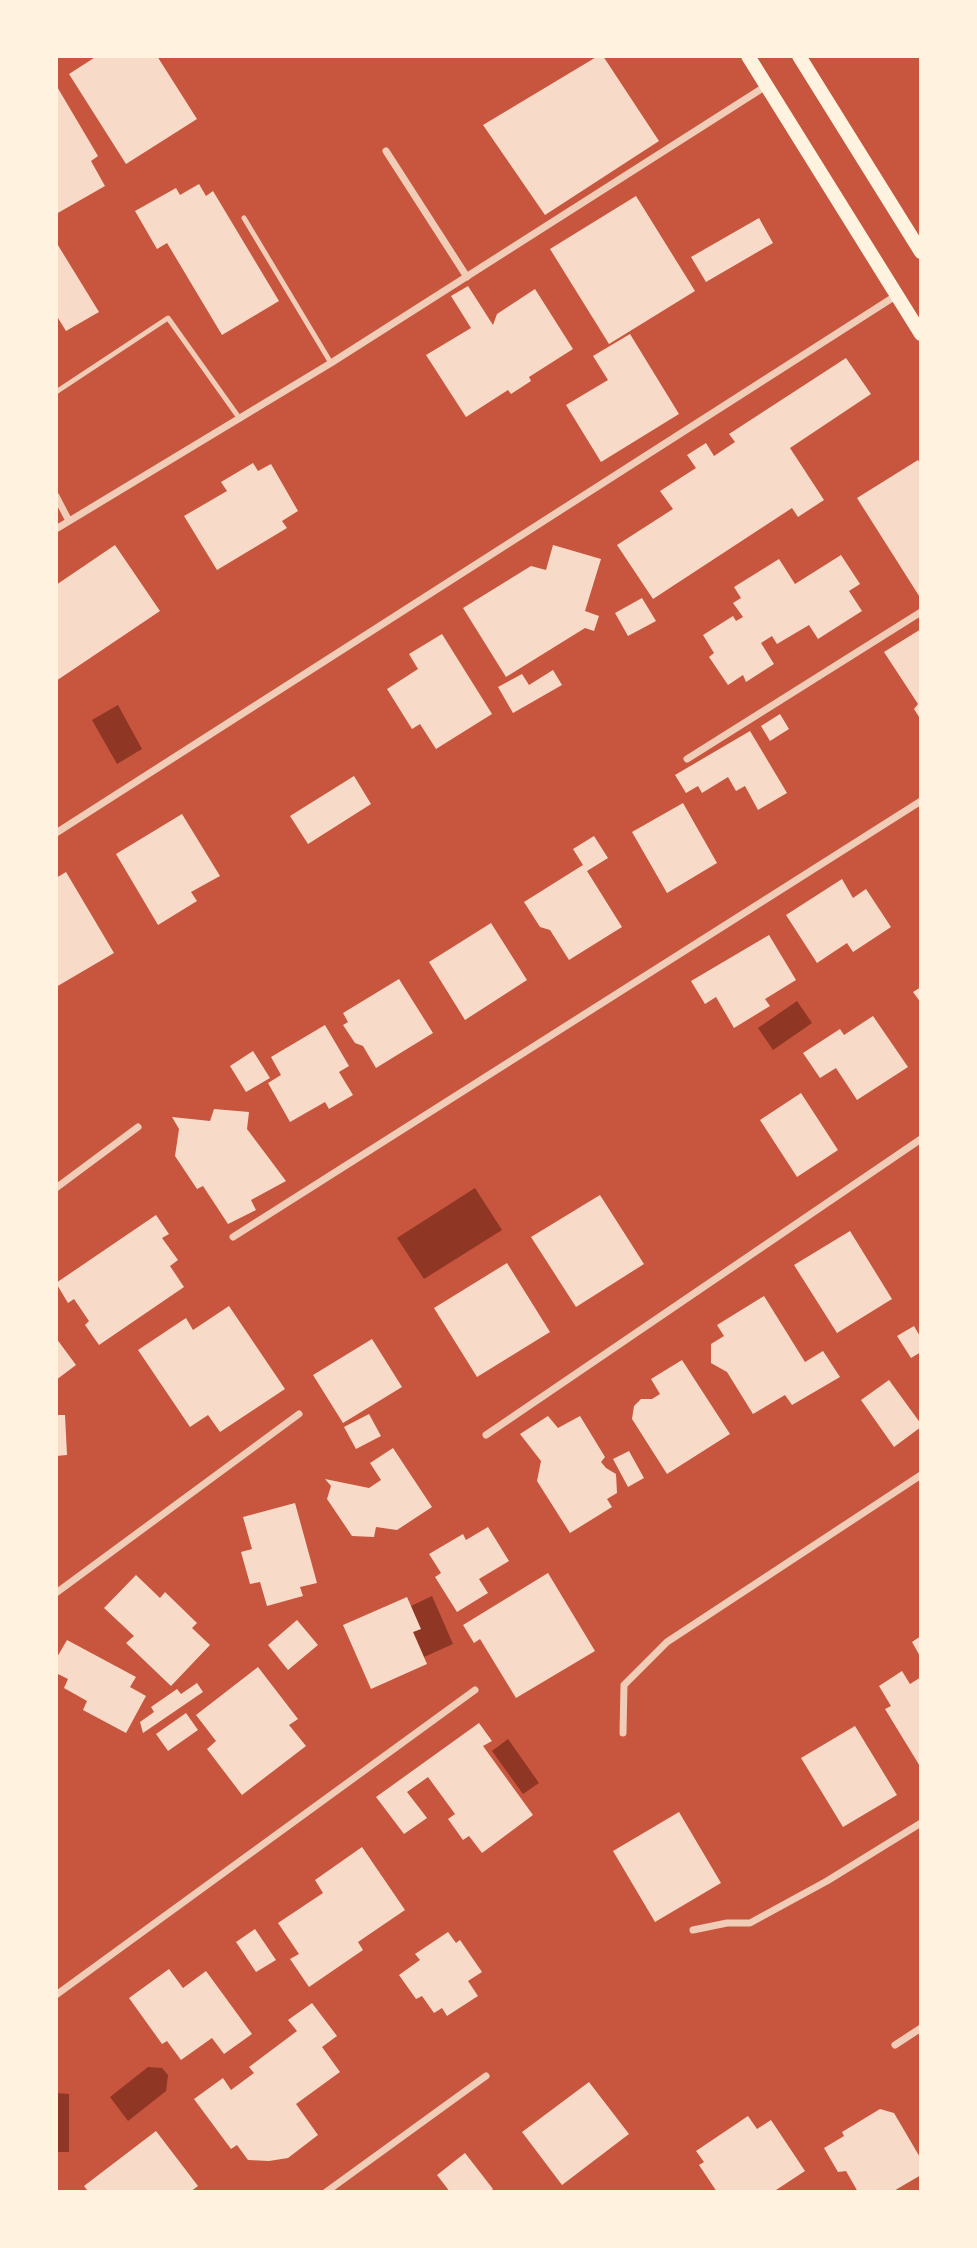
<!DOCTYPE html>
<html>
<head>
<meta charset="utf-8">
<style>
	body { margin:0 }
	#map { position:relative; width:977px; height:2248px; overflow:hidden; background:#c8553d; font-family:Helvetica,sans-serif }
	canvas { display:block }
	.frame { position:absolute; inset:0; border:58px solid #fff3e0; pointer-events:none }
</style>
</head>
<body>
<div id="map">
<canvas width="977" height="2248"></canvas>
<div class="frame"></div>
</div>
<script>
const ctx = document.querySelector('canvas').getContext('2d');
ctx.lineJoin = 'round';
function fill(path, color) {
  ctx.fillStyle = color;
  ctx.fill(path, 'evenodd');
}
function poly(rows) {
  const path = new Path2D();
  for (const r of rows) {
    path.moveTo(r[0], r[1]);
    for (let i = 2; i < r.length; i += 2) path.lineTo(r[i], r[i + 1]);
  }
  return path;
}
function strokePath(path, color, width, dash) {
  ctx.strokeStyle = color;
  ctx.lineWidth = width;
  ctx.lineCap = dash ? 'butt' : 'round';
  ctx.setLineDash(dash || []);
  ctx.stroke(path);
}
fill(poly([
	[118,705,142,749,117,764,92,720],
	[797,1001,812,1023,773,1050,758,1028],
	[475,1188,502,1230,424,1279,397,1238],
	[432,1596,453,1644,424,1657,413,1632,420,1629,411,1606],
	[508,1739,539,1783,523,1794,492,1751],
	[148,2067,162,2068,168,2075,166,2091,128,2121,110,2097],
	[56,2093,69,2094,69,2152,56,2152]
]), '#8f3625');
fill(poly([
	[97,56,157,56,197,119,126,164,69,74],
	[598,56,603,56,659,141,545,215,483,125],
	[56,85,98,156,91,161,105,186,56,214],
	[199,184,206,196,213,191,279,301,222,335,167,243,157,249,135,211,176,188,180,195],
	[636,196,695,291,609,344,550,249],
	[759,218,773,243,706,282,691,257],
	[56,242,99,312,66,331,58,318,56,319],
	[468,286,493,325,497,314,535,289,573,349,529,377,531,381,511,394,508,390,466,417,426,355,471,328,451,296],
	[630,334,679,414,601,462,566,405,608,380,593,356],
	[846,358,871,394,790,448,824,500,798,517,792,508,653,599,617,545,673,509,660,491,696,468,687,455,706,443,714,456,735,442,729,434],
	[918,460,921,465,921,599,857,498],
	[253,463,258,471,271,464,298,511,282,521,287,528,217,570,184,516,227,491,221,482],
	[115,545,160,611,56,681,56,585],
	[553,545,601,559,585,611,599,616,594,631,585,628,506,677,463,608,531,566,546,570],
	[841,555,860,584,849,591,862,611,818,639,809,625,777,644,772,636,761,643,774,664,746,682,743,675,728,685,709,657,714,653,703,635,733,616,736,621,743,617,733,603,741,598,734,587,779,559,795,584],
	[642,598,656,621,628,636,615,613],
	[921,629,921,720,914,709,918,704,884,652],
	[442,634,492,714,436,749,420,724,412,729,387,689,418,669,409,654],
	[553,670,562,685,513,713,498,687,522,674,529,685],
	[780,714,789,729,770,741,761,726],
	[750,731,787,793,758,810,745,786,736,791,728,777,702,793,698,786,686,793,675,775],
	[354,776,371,804,308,844,290,816],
	[683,803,717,863,667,893,632,832],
	[182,814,220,876,191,892,197,901,158,925,116,854],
	[594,836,608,858,587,871,622,927,569,960,550,930,540,927,524,902,583,865,573,849],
	[66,872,114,953,56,987,56,878],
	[842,879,853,898,866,889,891,927,853,952,847,943,817,963,786,915],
	[491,923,527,980,465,1020,429,962],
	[769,935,796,980,765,999,770,1006,734,1028,716,997,705,1004,691,981],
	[399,979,433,1033,376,1068,363,1046,355,1043,343,1025,348,1022,343,1013],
	[921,987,921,1003,913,992],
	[873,1016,908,1067,857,1100,836,1068,820,1078,803,1053,840,1029,844,1035],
	[325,1025,349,1066,339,1072,353,1095,329,1109,325,1102,290,1122,268,1083,281,1075,271,1057],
	[253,1051,270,1078,246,1092,230,1066],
	[801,1093,838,1150,797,1177,760,1120],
	[214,1109,249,1112,247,1129,286,1181,251,1200,256,1210,228,1224,203,1186,197,1189,175,1156,179,1129,172,1117,210,1121],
	[600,1195,644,1264,576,1307,531,1237],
	[156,1215,169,1234,162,1238,178,1260,170,1266,184,1287,99,1345,85,1325,89,1321,74,1299,68,1303,56,1283],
	[850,1231,892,1299,837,1333,794,1265],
	[507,1263,550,1332,477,1377,434,1308],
	[764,1296,805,1362,823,1351,840,1377,792,1405,785,1395,753,1414,727,1372,711,1363,711,1344,724,1336,717,1325],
	[229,1306,285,1389,220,1432,208,1415,190,1427,138,1350,186,1318,193,1330],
	[914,1326,921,1338,921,1352,911,1358,897,1336],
	[56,1338,76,1365,56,1380],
	[372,1339,402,1387,343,1423,313,1375],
	[682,1360,730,1434,667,1474,632,1419,634,1406,641,1399,652,1399,660,1394,651,1379],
	[889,1380,921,1424,921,1427,894,1447,861,1400],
	[369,1414,381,1436,356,1449,344,1427],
	[56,1415,65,1415,67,1455,56,1456],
	[548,1416,558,1428,580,1416,605,1457,601,1462,606,1468,616,1474,617,1493,607,1499,612,1507,570,1533,537,1481,541,1461,520,1434],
	[393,1448,432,1507,397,1530,376,1527,374,1537,352,1536,327,1499,331,1486,325,1479,369,1488,381,1480,370,1463],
	[629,1451,644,1478,628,1487,613,1459],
	[295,1503,317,1583,300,1587,303,1596,267,1606,260,1582,250,1584,241,1552,252,1549,243,1517],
	[488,1527,509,1561,479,1579,488,1593,457,1612,435,1577,441,1573,429,1554,463,1534,466,1540],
	[548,1573,595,1651,516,1698,480,1639,474,1643,463,1625],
	[136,1575,160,1598,165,1592,197,1623,192,1628,210,1645,171,1686,126,1643,134,1636,104,1608],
	[407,1597,421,1629,413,1632,427,1664,371,1689,343,1625],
	[297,1620,318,1645,288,1670,268,1645],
	[921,1636,921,1658,912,1642],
	[67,1640,136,1677,130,1687,146,1696,126,1733,83,1710,87,1701,64,1688,68,1679,56,1673,56,1659],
	[258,1667,298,1719,289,1725,306,1746,242,1795,207,1749,216,1741,196,1715],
	[902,1671,910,1684,921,1677,921,1768,885,1709,891,1706,879,1686],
	[197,1683,203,1692,143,1733,140,1722,154,1712,151,1707,177,1689,181,1694],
	[186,1713,198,1730,168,1751,156,1734],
	[479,1723,492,1741,483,1746,533,1815,482,1853,469,1836,463,1840,448,1819,455,1814,428,1777,407,1792,427,1818,404,1834,376,1797],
	[855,1726,897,1795,843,1827,801,1758],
	[679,1812,721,1883,655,1922,613,1851],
	[362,1847,405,1910,358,1942,363,1950,309,1987,290,1959,299,1954,278,1923,323,1893,315,1880],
	[255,1929,276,1960,256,1972,236,1942],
	[448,1932,456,1943,460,1940,482,1972,468,1981,478,1996,447,2016,442,2008,434,2013,422,1996,416,1999,399,1975,420,1960,415,1954],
	[169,1969,183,1988,206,1971,252,2034,224,2054,212,2038,181,2060,167,2041,162,2044,129,1998],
	[312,2003,337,2036,322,2047,340,2072,296,2104,318,2135,288,2158,269,2161,248,2160,237,2145,231,2149,194,2099,223,2078,231,2090,254,2073,249,2067,297,2031,288,2020],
	[589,2082,629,2134,562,2185,522,2132],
	[880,2109,894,2113,921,2159,921,2175,892,2192,858,2192,846,2171,838,2172,824,2148,844,2136,842,2132],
	[748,2116,757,2129,771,2120,805,2171,773,2192,717,2192,699,2165,704,2162,696,2151],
	[156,2131,198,2186,190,2192,84,2192,87,2190,84,2186],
	[465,2153,493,2189,490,2192,450,2192,437,2175]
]), '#f7dbc8');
strokePath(poly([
	[244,218,331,363],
	[56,392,168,318,240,419]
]), '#f1ccb7', 5);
strokePath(poly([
	[386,151,467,277],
	[56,496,69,521],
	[56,529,331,363,766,86],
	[687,759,921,612],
	[56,833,897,295],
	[56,1188,138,1127],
	[233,1237,921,801],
	[486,1435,921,1139],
	[56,1593,299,1414],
	[623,1733,624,1685,667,1642,921,1475],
	[693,1930,727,1923,750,1923,827,1881,921,1823],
	[56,1995,475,1690],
	[895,2045,921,2028],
	[326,2192,486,2076]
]), '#f1ccb7', 7);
strokePath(poly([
	[748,56,921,334],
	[799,56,921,252]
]), '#fff3e0', 14);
</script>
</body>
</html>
